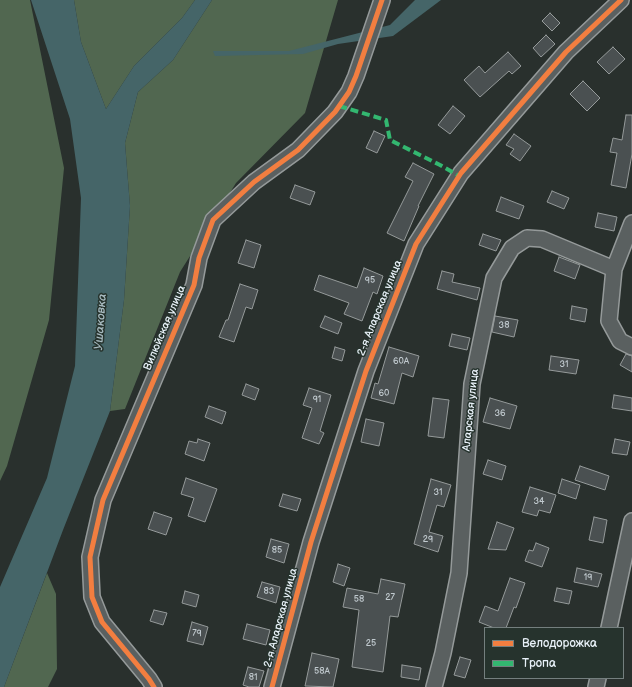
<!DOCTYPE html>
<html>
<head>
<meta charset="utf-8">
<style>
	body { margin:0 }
	#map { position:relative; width:632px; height:687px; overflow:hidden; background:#29302d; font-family:"Balsamiq Sans",sans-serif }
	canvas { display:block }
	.legend { position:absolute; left:484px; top:627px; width:140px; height:52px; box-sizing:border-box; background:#26332d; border:1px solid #747f7e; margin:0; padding:5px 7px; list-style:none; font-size:12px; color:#e8f1f8 }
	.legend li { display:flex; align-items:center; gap:8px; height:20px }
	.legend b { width:20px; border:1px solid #747f7e }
</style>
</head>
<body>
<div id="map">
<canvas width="632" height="687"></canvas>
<ul class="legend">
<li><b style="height:5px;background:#f27e40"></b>Велодорожка</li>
<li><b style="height:5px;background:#33b770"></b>Тропа</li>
</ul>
</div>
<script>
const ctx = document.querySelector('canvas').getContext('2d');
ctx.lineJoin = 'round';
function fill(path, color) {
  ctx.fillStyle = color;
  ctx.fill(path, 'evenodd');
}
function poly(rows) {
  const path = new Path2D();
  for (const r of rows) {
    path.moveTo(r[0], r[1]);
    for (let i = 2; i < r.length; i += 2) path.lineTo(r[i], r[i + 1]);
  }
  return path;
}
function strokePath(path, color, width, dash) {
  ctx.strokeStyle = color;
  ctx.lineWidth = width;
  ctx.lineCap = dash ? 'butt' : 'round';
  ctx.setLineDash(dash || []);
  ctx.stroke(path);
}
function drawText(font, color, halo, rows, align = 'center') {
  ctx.font = font + ' "Balsamiq Sans",sans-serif';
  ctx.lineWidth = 3;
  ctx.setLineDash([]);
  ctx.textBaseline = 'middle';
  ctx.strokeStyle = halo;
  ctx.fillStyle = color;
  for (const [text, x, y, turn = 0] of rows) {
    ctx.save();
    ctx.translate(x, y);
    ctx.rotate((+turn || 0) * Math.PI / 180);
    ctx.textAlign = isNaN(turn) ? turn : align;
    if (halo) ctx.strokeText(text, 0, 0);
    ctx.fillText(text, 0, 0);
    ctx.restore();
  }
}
fill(poly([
	[0,0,30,0,64,168,49,320,7,466,0,481],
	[74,0,195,0,182,18,134,66,106,109,81,42],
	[212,0,338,0,305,113,236,183,180,272,125,409,110,411,124,300,130,206,125,143,138,92,173,60],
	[47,573,56,594,57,669,48,687,4,687]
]), '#516750');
fill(poly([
	[31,0,74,0,81,42,106,109,134,66,182,18,195,0,212,0,173,60,138,92,125,143,130,206,124,300,110,411,63,530,4,687,0,687,0,587,47,478,75,366,81,198,70,119],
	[415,0,441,0,393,36,338,44,303,54,215,56,213,51,289,51,390,25]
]), '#456568');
const building = poly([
	[550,13,560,23,552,31,542,21,550,13],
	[546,35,555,44,541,57,533,48,546,35],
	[613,47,625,59,609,74,597,62,613,47],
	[508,52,521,66,512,74,509,71,480,97,464,80,479,66,485,73,508,52],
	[583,81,600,98,587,111,570,94,583,81],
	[453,106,465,116,450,134,438,125,453,106],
	[626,115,632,115,632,154,626,188,611,185,617,153,610,152,613,138,622,140,626,115],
	[374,131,385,136,377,153,366,148,374,131],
	[514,134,531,146,520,161,510,154,514,149,506,145,514,134],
	[413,163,434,174,418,206,419,206,404,241,387,233,413,181,405,177,413,163],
	[295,185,315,192,310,205,290,198,295,185],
	[552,191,569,198,564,209,547,202,552,191],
	[501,197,524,206,519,219,496,211,501,197],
	[598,213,617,217,614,231,595,227,598,213],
	[483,234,501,240,496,251,479,245,483,234],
	[246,240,261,245,254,268,238,263,246,240],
	[559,257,580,265,575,279,554,271,559,257],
	[364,268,383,276,377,294,373,292,362,321,344,314,349,303,314,290,319,275,357,288,364,268],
	[442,271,454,274,452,282,480,288,477,300,437,289,442,271],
	[240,284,258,290,252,309,246,307,234,342,219,337,226,320,228,320,240,284],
	[572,306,587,309,585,322,570,319,572,306],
	[325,316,342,323,338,334,320,327,325,316],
	[495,316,518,320,514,337,492,332,495,316],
	[452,334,470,338,467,350,449,346,452,334],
	[335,347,345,350,342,361,332,358,335,347],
	[389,347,419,356,413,377,402,373,394,404,371,398,375,383,378,384,389,347],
	[626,354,632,356,632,372,620,365,626,354],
	[551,356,579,360,576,374,549,370,551,356],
	[246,384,259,389,255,400,242,395,246,384],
	[309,388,331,395,320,431,324,433,319,444,302,438,312,408,303,405,309,388],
	[614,395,632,398,632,411,612,408,614,395],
	[433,398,449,400,444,438,428,436,433,398],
	[490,398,517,406,510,429,483,422,490,398],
	[209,406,226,412,222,424,205,417,209,406],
	[366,419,384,423,379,446,361,442,366,419],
	[198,439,210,443,204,461,185,454,189,441,197,443,198,439],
	[615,439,630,442,627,455,612,453,615,439],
	[488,460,506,466,502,480,483,474,488,460],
	[580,466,609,476,605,490,575,480,580,466],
	[186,478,217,489,205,522,188,516,194,498,181,494,186,478],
	[431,479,451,485,444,507,437,505,429,532,443,536,438,552,414,544,431,479],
	[562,479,580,485,576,499,558,493,562,479],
	[530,487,556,495,550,513,539,510,537,516,522,512,530,487],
	[283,494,301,499,297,511,279,506,283,494],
	[154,512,172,518,166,535,148,529,154,512],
	[594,517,607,520,603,543,589,540,594,517],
	[497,522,514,528,506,550,488,549,497,522],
	[271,539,289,544,284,563,266,557,271,539],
	[536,543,549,548,542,567,525,561,529,550,533,551,536,543],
	[338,564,350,568,344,586,333,582,338,564],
	[577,568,602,574,598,587,574,582,577,568],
	[510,578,525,583,516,608,514,607,506,628,494,628,479,622,485,606,498,611,510,578],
	[381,579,405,584,398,617,390,616,383,672,352,667,359,610,343,607,347,588,378,594,381,579],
	[262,582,280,587,276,603,257,597,262,582],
	[557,588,572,591,569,604,554,601,557,588],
	[185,591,199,595,196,607,182,603,185,591],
	[154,610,167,613,163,625,150,621,154,610],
	[192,622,208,627,203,645,187,641,192,622],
	[247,624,270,630,266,645,243,639,247,624],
	[312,653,339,659,333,687,305,686,312,653],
	[460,657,471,660,465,678,454,675,460,657],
	[402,665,421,668,419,680,401,677,402,665],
	[248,667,264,671,259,687,249,687,243,685,248,667]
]);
fill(building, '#4a5051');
strokePath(building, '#959a9a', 1);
const street = poly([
	[632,223,614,269,609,321,620,341,632,347],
	[609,628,632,521],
	[154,687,149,679,102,622,92,597,90,557,103,500,194,285,199,258,213,220,254,182,298,150,335,112,349,92,356,76,382,0],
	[272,687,311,542,366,371,416,244,461,173,566,52,621,0],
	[434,687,443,653,459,573,472,384,494,278,512,248,527,238,542,239,614,269],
	[596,687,598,678]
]);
strokePath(street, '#959a9a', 18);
strokePath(street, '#5a6060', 15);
strokePath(poly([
	[339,106,386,120,390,140,440,165,459,176]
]), '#33b770', 4, [8, 4]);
strokePath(poly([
	[154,687,149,679,102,622,92,597,90,557,103,500,194,285,199,258,213,220,254,182,298,150,335,112,349,92,356,76,382,0],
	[272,687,311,542,366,371,416,244,461,173,566,52,621,0]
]), '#f27e40', 5);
drawText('9px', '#c0c9ce', null, [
	["95",370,281],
	["38",504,326],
	["60А",401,362],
	["31",564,365],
	["60",384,394],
	["91",317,400],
	["36",500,414],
	["31",438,493],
	["34",539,502],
	["29",428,540],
	["85",277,551],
	["19",588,578],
	["83",269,592],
	["27",390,598],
	["58",359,600],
	["79",197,634],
	["25",371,644],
	["58А",322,672],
	["81",253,678]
]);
drawText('11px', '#e8f1f8', '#26332d', [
	["2-я Аларская улица",380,308,-68],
	["Вилюйская улица",165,328,-67],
	["Аларская улица",471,410,-84],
	["2-я Аларская улица",281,618,-75]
]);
drawText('italic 12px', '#a8bbc1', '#26332d', [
	["Ушаковка",101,322,-86]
]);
</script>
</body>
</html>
